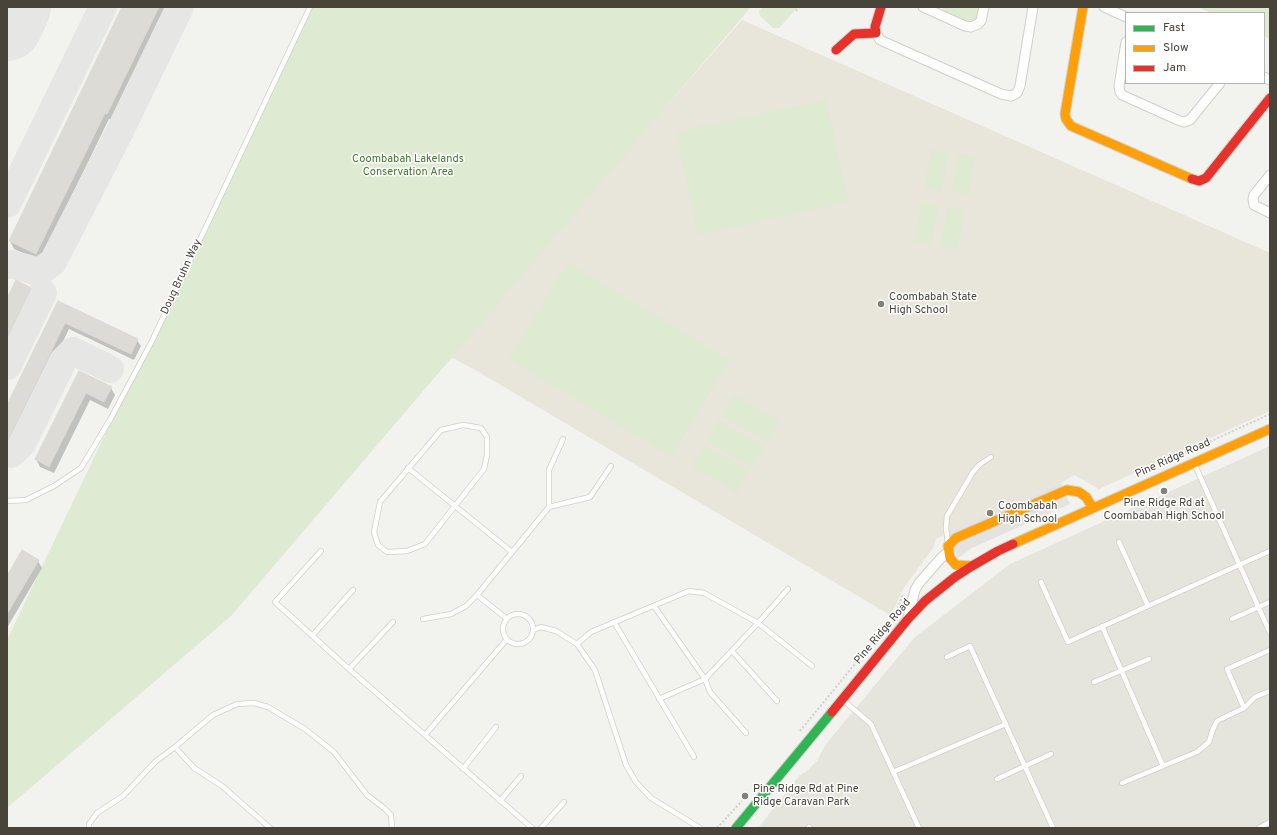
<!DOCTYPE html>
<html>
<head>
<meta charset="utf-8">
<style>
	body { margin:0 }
	#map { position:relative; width:1277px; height:835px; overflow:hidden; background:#f2f2ee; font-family:Overpass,sans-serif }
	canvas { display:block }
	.frame { position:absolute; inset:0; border:8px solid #48443a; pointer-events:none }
	.legend { position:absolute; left:1125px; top:12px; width:140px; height:72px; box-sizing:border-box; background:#fff; border:1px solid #b6b4b0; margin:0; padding:5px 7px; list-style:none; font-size:12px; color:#48443a }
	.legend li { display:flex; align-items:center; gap:8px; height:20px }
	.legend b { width:20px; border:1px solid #b6b4b0 }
</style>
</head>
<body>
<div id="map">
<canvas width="1277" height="835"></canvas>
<div class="frame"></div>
<ul class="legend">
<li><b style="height:5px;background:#30b455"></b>Fast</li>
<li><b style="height:5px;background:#ff9f0a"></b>Slow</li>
<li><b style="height:5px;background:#e5322d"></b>Jam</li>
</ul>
</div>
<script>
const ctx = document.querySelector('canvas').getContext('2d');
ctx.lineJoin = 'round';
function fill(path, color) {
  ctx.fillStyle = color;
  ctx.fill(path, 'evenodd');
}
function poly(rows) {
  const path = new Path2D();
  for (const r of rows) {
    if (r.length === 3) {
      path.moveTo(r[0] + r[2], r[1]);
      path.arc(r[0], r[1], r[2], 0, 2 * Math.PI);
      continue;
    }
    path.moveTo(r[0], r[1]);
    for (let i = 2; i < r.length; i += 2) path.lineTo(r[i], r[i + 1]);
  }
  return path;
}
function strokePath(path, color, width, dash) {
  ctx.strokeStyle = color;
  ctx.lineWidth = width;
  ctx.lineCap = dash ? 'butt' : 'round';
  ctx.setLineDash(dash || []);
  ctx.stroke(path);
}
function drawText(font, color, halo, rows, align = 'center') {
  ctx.font = font + ' Overpass,sans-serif';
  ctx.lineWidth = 3;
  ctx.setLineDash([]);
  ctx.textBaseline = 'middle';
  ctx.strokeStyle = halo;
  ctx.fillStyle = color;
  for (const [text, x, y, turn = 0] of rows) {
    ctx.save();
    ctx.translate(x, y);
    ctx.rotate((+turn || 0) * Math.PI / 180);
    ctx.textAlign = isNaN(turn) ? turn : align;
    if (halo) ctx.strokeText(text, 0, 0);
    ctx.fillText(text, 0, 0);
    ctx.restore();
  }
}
fill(poly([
	[1270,446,1270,828,758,828,800,775,808,770,817,761,826,744,914,638,1010,564]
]), '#e5e4dd');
fill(poly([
	[742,20,1270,253,1270,411,1099,489,1074,475,1061,483,936,539,933,548,903,589,895,607,890,615,477,371,447,355]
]), '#e8e5da');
fill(poly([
	[309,7,751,7,231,616,7,808,7,640],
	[763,7,798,7,779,28,773,28,760,16,759,11],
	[943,7,981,7,979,17,976,22,968,23,942,12],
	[1198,7,1270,7,1270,39,1264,36,1264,13,1211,13],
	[826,100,848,202,698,235,676,132],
	[931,150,948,153,941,191,925,188],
	[959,154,975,157,968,195,952,192],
	[922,203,938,206,931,244,915,242],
	[948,208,964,211,957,249,941,246],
	[568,263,729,360,671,456,509,359],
	[734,395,779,420,767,442,722,416],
	[719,421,764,446,752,468,707,442],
	[704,445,749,471,737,492,692,467]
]), '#deead1');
fill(poly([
	[1061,483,1070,504,972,548,958,558,946,534]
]), '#e4e3df');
fill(poly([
	[124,7,167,7,111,120,109,119,40,261,14,249,10,241],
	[31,288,35,295,7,353,7,300],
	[58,302,137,340,141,346,134,360,69,329,15,440,7,436,7,407],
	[80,372,111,388,115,395,108,409,90,400,54,473,40,467,36,459],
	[38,561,42,568,7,628,7,578]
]), '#0003');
strokePath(poly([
	[7,204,103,7],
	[7,265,12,264,39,272,53,262,120,131,180,7],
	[7,366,43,293],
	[7,452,11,454,22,444,63,361,73,351,110,369]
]), '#e6e6e4', 28);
strokePath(poly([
	[7,26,16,7]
]), '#e6e6e4', 70);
const building = poly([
	[122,7,159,7,107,114,105,113,36,254,9,241,122,7],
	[16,280,31,288,7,338,7,298,16,280],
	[58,301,138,339,131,354,65,323,7,442,7,405,58,301],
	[79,371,112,387,104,402,86,393,49,467,35,459,79,371],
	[22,550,39,560,7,614,7,576,22,550]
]);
fill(building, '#dcdbd6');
strokePath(building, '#dad9d4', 1);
const lane = poly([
	[463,425,481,428,487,437,487,455,484,469,425,544,407,551,387,552,378,545,374,532,380,502,441,430,463,425],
	[1194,463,1270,633],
	[408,468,512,552],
	[7,501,26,500,54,486,81,468,111,418,152,341,310,7],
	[549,507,549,470,563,439],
	[1119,542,1148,606],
	[948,543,946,528,947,516,973,472,979,465,991,457],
	[321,551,275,602,349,669,532,828],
	[1041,582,1068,642,1270,551],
	[477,595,507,619],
	[654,606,705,679,710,692,746,733],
	[518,629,15],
	[423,619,451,614,466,606,477,595,549,507,590,497,611,466],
	[1232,619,1270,602],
	[614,622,694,757],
	[1102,626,1163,766],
	[533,630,541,627,556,631,577,644,595,670,626,765,636,782,651,798,700,828],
	[312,636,353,590],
	[577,644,591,632,689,591,704,593,758,623,812,666],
	[732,651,777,701],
	[947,657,970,646,1053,828],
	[349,669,393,622],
	[1094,682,1149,659],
	[659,699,705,679,758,623,788,589],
	[844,701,871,724,919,828],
	[1244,708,1227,669,1270,650],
	[425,735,507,639],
	[175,747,194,768,222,786,270,828],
	[463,769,496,727],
	[893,772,1006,724],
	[997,779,1051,754],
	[1122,783,1197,752,1209,742,1213,729,1217,721,1244,708,1255,697,1270,691],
	[500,801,521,776],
	[809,827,810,828],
	[89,828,89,824,97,813,123,796,155,762,175,747,213,715,237,704,254,703,268,707,305,729,334,752,367,795,384,808,391,815,392,828],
	[541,828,564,802],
	[1259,828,1270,822]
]);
const street = poly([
	[923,7,965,26,971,27,978,24,981,21,984,7],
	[1104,7,1126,17],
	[876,33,880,40,1001,94,1011,96,1017,93,1020,86,1033,7],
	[1126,42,1119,86,1120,92,1122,95,1180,121,1184,122,1190,120,1220,83],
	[1264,77,1270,80],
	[1270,175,1254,195,1253,199,1254,205,1270,213],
	[908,618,915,590,919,583,941,558,948,552]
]);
const fast = poly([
	[736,828,832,712]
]);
const slow = poly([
	[1083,7,1065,114,1066,119,1071,126,1192,179],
	[1013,544,1270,429],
	[972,566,956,565,950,558,948,546,956,538,1067,490,1079,492,1086,497,1093,508]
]);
const jam = poly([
	[836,50,854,34,876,33,875,27,881,7],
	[1192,179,1199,181,1206,178,1270,98],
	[832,712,908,619,925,601,955,577,972,566,998,551,1013,544]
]);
strokePath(lane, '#d0cfcb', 6);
strokePath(street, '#d0cfcb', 11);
strokePath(fast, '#d2d1c7', 11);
strokePath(slow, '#d2d1c7', 11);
strokePath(jam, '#d2d1c7', 11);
strokePath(poly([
	[796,11,799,7],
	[1170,460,1270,414],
	[895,616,903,594],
	[800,731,892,619],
	[717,828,742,801]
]), '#d2d2cc', 2, [2, 2]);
strokePath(lane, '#fdfdfc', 4.5);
strokePath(street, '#fdfdfc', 9);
strokePath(fast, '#30b455', 9);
strokePath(slow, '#ff9f0a', 9);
strokePath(jam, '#e5322d', 9);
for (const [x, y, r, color] of [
	[881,304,4,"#848179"],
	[1164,491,4,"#848179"],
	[990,513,4,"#848179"],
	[745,796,4,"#848179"]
]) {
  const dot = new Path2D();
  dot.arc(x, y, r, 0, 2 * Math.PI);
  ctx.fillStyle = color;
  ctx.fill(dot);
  strokePath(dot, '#fff', 1.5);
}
drawText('11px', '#457632', '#fff', [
	["Coombabah Lakelands",408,160],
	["Conservation Area",408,173]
]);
drawText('11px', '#48443a', '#fff', [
	["Doug Bruhn Way",182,277,-65],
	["Pine Ridge Road",1173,459,-24],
	["Pine Ridge Road",883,632,-50]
]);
drawText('11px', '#48443a', '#fff', [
	["Coombabah State",889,298],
	["High School",889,311],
	["Pine Ridge Rd at",1164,504,"center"],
	["Coombabah High School",1164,517,"center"],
	["Coombabah",998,507],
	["High School",998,520],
	["Pine Ridge Rd at Pine",753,790],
	["Ridge Caravan Park",753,803]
], 'left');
</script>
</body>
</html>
